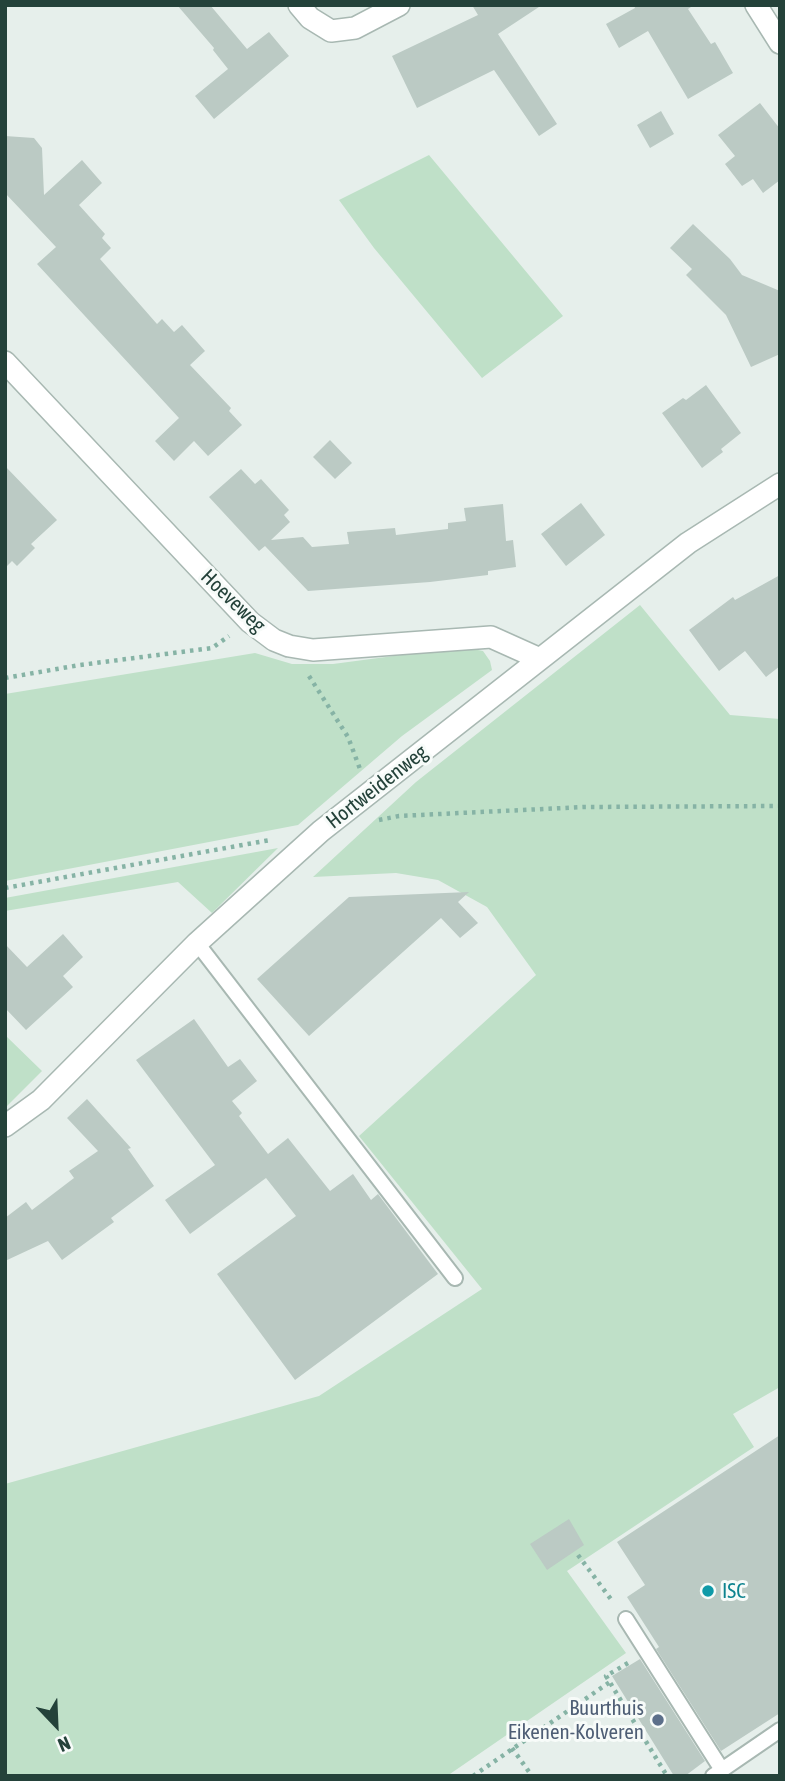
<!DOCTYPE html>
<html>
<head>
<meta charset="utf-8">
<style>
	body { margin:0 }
	#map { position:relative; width:785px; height:1781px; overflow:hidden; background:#e6efeb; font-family:"Asap Condensed",sans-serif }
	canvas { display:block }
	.frame { position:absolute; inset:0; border:7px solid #24423a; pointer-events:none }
	.north { position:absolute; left:21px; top:1690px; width:70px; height:70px; -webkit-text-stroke:5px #f7fbf9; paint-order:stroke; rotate:157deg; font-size:19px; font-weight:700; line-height:28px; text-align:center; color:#24423a }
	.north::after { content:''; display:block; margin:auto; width:24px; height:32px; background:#24423a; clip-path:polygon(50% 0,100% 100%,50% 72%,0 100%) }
</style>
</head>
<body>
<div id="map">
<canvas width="785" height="1781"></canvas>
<div class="frame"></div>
<div class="north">N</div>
</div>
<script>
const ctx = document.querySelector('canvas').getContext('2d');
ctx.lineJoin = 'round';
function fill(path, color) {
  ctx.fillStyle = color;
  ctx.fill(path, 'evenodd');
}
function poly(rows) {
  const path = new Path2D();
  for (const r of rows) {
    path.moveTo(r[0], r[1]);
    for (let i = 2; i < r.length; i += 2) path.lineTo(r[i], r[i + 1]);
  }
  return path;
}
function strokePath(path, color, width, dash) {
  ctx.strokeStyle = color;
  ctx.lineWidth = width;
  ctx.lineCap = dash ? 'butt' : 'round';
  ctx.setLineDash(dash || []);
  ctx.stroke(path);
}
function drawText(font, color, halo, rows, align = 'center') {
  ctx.font = font + ' "Asap Condensed",sans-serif';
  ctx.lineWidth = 6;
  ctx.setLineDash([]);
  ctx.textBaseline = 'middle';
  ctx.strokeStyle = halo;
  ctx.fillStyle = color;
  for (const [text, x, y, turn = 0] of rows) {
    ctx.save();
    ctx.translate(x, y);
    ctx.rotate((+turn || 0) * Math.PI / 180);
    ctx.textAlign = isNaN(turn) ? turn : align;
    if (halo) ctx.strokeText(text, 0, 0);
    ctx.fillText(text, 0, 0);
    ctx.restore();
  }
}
fill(poly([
	[429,155,563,316,482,378,374,248,339,200],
	[640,605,730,715,780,719,780,1387,733,1414,754,1447,567,1571,626,1653,447,1776,5,1776,5,1484,319,1396,482,1289,359,1136,536,975,487,907,438,880,396,873,313,877,416,782],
	[454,648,468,648,483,651,490,661,492,670,402,736,298,825,5,881,5,694,255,653,292,664,333,664],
	[278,848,212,913,178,882,5,911,5,898],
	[5,1035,42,1071,5,1108]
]), '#bfe0c8');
fill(poly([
	[177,5,210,5,247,49,269,32,289,56,214,119,195,96,228,69,213,50,214,48],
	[472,5,542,5,498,34,557,124,539,136,494,70,417,108,392,56,478,15],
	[634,5,694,5,688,9,711,44,715,42,733,73,688,99,648,31,619,48,606,24,635,8],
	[760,103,780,129,780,180,763,193,753,179,742,186,725,164,735,156,718,135],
	[661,111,674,134,650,148,637,125],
	[5,136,34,138,42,148,44,195,82,160,102,183,79,205,105,234,102,238,111,248,100,259,157,324,162,319,174,332,182,325,205,351,190,365,231,408,229,411,242,425,208,456,194,441,174,461,155,441,179,418,37,264,56,247,5,193],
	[693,224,730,259,742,275,780,291,780,354,751,367,726,315,686,275,692,269,670,248],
	[706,385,741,433,721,449,723,452,702,468,662,413,683,398,686,400],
	[330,440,352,463,335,479,313,457],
	[5,466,57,520,31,544,35,548,17,566,12,561,5,568],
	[241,469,255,484,261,479,289,510,284,515,290,522,271,540,303,537,312,547,349,544,347,532,395,528,396,535,448,529,448,523,466,521,464,508,503,504,506,541,513,540,516,567,488,571,488,575,430,582,308,591,265,546,259,551,209,497],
	[581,503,605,535,566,566,541,534],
	[780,575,780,666,766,677,745,651,719,671,689,630,733,597,735,600],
	[469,892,458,902,478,923,460,938,441,918,309,1036,257,979,349,897],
	[63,934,83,957,63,976,73,987,26,1030,5,1008,5,944,27,967],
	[194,1019,228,1067,240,1059,257,1081,232,1101,242,1113,239,1116,268,1154,288,1138,330,1191,353,1174,371,1200,378,1194,438,1274,295,1380,217,1274,296,1216,266,1178,190,1234,165,1200,215,1165,136,1060],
	[87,1099,131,1148,128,1149,154,1186,111,1218,114,1222,62,1260,48,1241,5,1261,5,1218,26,1202,32,1210,74,1178,69,1171,98,1151,67,1118],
	[780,1435,780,1713,721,1751,656,1649,659,1647,627,1597,645,1585,617,1542],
	[569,1519,584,1545,547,1570,530,1544],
	[640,1659,705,1761,685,1776,674,1776,612,1676]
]), '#bbcac4');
const lane = poly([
	[197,943,455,1278],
	[626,1619,722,1770],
	[713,1776,780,1730]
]);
const street = poly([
	[299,5,310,18,331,31,355,28,399,5],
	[756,5,780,43],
	[5,362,250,622,274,640,289,646,313,650,491,637,540,659],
	[5,1126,41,1100,197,943,321,831,688,543,780,484]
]);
strokePath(lane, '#a8b8b2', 18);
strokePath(street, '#a8b8b2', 24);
strokePath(poly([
	[309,676,348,737,360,769],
	[5,678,80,665,212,648,229,636],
	[379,820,399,816,584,807,780,806],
	[5,888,270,840],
	[578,1555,613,1602],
	[628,1663,606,1676,667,1776],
	[512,1748,532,1776],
	[473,1776,610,1682]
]), '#86b3a5', 4.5, [3.5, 5]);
strokePath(lane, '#fff', 14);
strokePath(street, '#fff', 21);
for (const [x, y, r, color] of [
	[708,1591,7,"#0f9aa8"],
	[658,1720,7,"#5c6f8a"]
]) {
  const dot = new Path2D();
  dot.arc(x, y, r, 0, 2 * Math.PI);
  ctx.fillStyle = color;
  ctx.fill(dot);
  strokePath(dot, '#f7fbf9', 2.5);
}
drawText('21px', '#24423a', '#f7fbf9', [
	["Hoeveweg",233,601,44],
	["Hortweidenweg",377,787,-38]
]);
drawText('21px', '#0d838f', '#f7fbf9', [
	["ISC",722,1591]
], 'left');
drawText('21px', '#4e5e75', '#f7fbf9', [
	["Buurthuis",644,1708],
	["Eikenen-Kolveren",644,1732]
], 'right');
</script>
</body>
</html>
